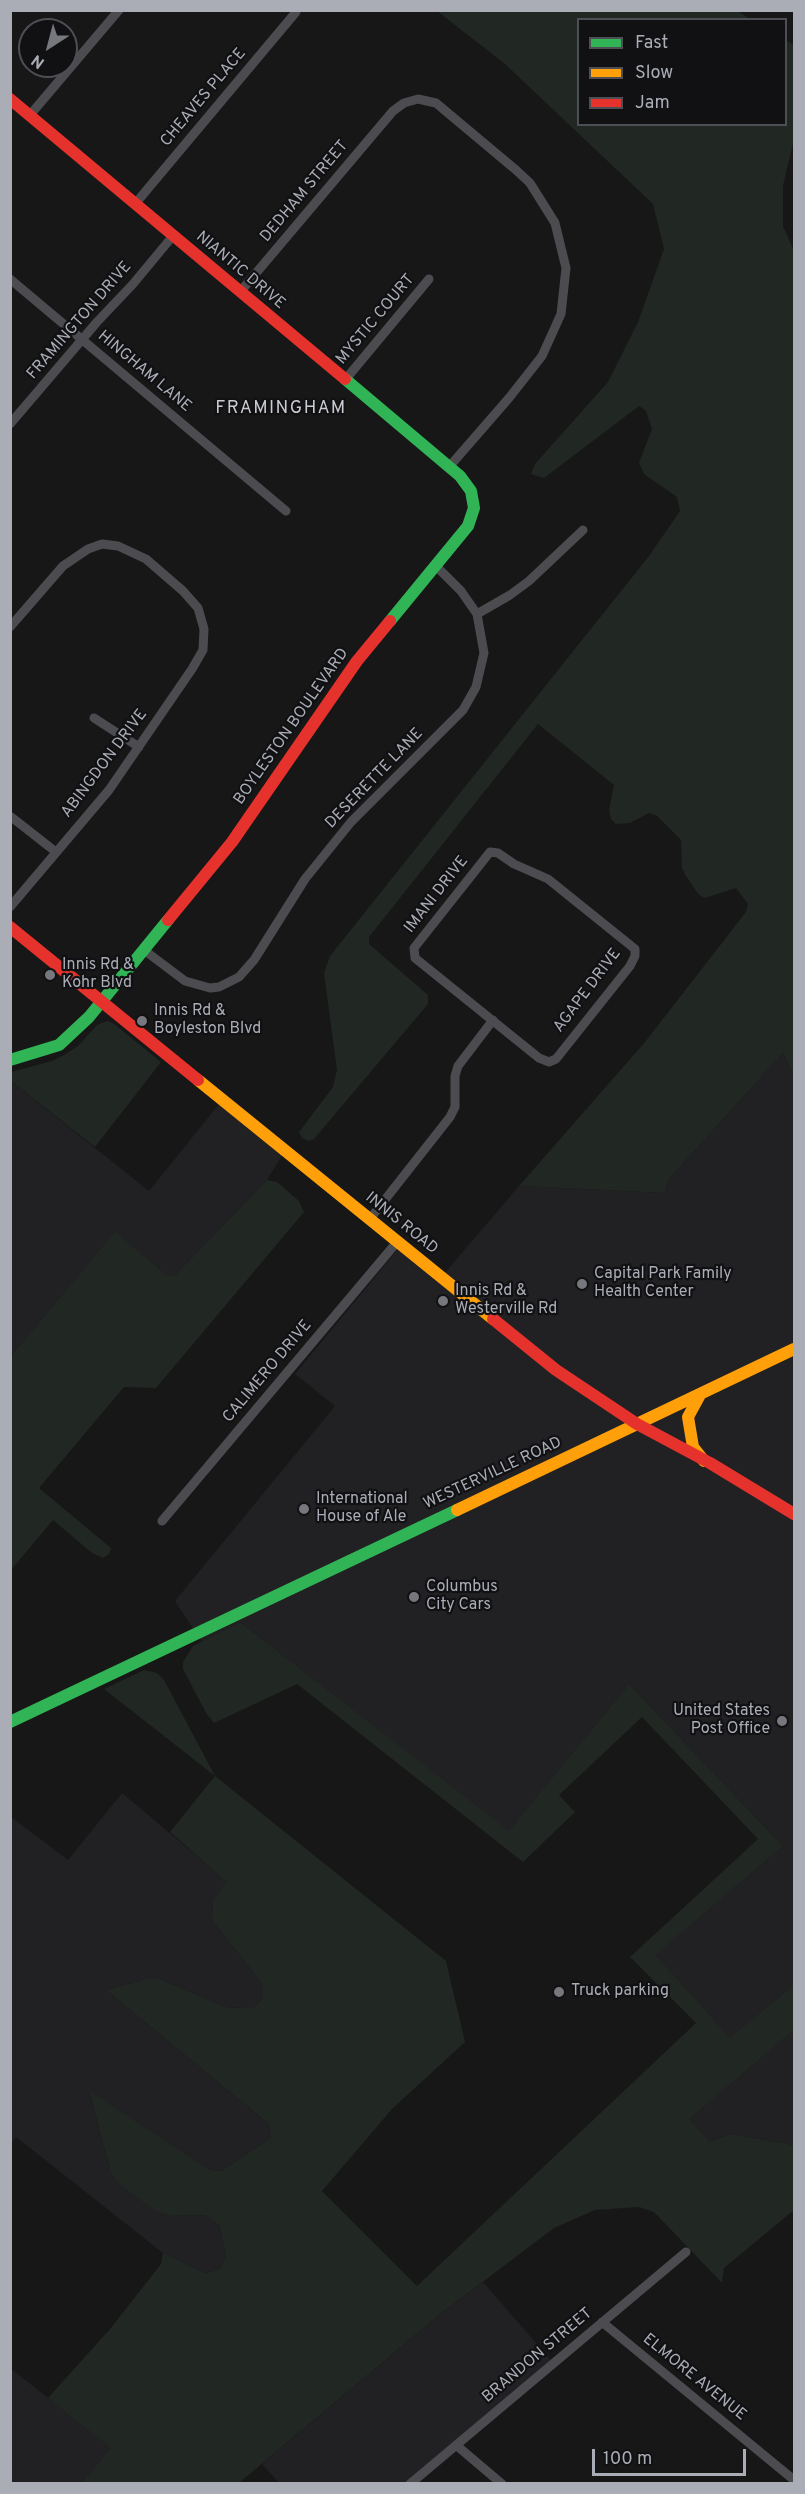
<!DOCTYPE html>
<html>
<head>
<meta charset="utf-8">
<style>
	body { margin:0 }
	#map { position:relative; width:805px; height:2494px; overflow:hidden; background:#171717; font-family:Overpass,sans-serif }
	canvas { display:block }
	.frame { position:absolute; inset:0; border:12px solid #aaadb6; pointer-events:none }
	.legend { position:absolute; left:577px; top:18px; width:210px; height:108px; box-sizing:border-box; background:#111113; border:2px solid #4e4f54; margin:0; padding:8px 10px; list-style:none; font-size:18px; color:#aaadb6 }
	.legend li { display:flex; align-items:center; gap:12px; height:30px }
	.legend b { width:30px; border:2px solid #4e4f54 }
	.north { position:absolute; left:18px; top:18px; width:60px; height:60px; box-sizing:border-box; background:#111113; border:2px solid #4e4f54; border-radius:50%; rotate:216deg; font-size:16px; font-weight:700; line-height:24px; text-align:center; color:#aaadb6 }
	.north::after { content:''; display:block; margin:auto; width:21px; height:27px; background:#77787e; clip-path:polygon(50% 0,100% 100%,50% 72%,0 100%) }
	.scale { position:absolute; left:592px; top:2449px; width:154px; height:27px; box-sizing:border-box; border:3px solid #aaadb6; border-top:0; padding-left:8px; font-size:18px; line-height:21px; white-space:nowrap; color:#aaadb6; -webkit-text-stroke:4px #111113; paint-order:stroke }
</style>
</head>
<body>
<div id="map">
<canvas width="805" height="2494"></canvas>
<div class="frame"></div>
<ul class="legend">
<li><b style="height:8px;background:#30b455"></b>Fast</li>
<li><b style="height:8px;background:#ff9f0a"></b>Slow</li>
<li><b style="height:8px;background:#e5322d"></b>Jam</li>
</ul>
<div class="north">N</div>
<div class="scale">100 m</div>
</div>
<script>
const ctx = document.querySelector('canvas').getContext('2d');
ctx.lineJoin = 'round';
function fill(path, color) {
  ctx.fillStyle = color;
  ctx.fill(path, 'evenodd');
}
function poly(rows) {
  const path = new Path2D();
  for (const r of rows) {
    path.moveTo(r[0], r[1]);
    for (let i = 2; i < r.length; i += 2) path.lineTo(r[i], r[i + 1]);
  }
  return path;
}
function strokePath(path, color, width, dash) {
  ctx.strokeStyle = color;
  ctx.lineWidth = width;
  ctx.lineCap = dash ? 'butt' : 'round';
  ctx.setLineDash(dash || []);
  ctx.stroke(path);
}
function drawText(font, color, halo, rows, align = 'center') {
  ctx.font = font + ' Overpass,sans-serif';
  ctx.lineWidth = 4.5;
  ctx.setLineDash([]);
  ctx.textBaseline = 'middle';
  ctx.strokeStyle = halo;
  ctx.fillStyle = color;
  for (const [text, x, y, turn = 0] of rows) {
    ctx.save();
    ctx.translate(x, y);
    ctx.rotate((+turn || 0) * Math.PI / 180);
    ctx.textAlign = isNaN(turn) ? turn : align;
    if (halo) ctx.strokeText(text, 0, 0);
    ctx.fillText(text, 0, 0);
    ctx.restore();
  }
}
fill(poly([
	[783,1053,794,1075,794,1985,730,2039,654,1955,783,1846,629,1684,509,1832,240,1622,202,1642,175,1601,335,1406,295,1374,403,1243,443,1275,519,1186,665,1193,668,1180],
	[11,1081,149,1191,224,1098,286,1149,267,1180,175,1275,168,1276,115,1233,11,1356],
	[122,1793,228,1882,213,1900,212,1920,263,1985,263,1998,255,2007,227,2008,159,1979,146,1979,106,1990,269,2124,271,2138,221,2171,210,2170,89,2092,111,2173,118,2183,172,2216,205,2215,219,2225,226,2256,220,2269,205,2273,163,2253,16,2137,11,2143,10,1816,68,1860],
	[794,2030,794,2145,730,2134,710,2142,688,2119],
	[483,2282,555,2365,411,2483,279,2483,262,2464,439,2315],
	[10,2368,112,2448,82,2483,11,2483]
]), '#212123');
fill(poly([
	[437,11,736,10,750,19,578,20,578,124,786,124,786,40,794,45,794,139,783,186,783,226,794,251,794,1075,783,1053,668,1180,665,1193,519,1186,645,1042,746,912,748,904,736,888,705,898,699,895,686,876,682,868,681,840,657,816,649,813,630,823,616,824,611,819,609,810,614,785,538,724,369,937,369,944,428,995,428,1004,314,1139,308,1141,302,1138,299,1132,333,1087,337,1070,324,973,330,956,649,556,680,511,677,497,644,474,639,463,652,429,646,411,639,406,544,478,531,474,535,464,608,382,638,322,664,249,653,204,505,64],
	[107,1021,113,1023,161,1062,95,1147,11,1081,11,1072,52,1061,64,1055,78,1046,97,1025],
	[267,1180,277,1182,299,1201,304,1212,156,1388,124,1387,39,1488,111,1548,109,1554,103,1558,92,1553,53,1520,11,1570,11,1356,115,1232,168,1276,175,1275],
	[240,1622,509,1831,629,1684,783,1846,655,1955,730,2038,794,1985,794,2030,689,2119,710,2142,730,2134,794,2145,794,2210,724,2268,722,2283,654,2212,639,2207,595,2210,554,2228,439,2315,239,2483,82,2483,111,2448,48,2398,110,2329,161,2264,163,2253,205,2273,220,2269,226,2256,219,2225,205,2215,172,2216,154,2210,118,2183,111,2173,89,2091,210,2170,221,2171,271,2138,269,2124,106,1990,146,1979,159,1979,228,2008,255,2007,263,1998,263,1985,212,1920,213,1900,227,1882,170,1832,215,1776,104,1689,144,1670,157,1673,164,1680,215,1776,446,1961,465,2042,392,2109,322,2191,417,2286,696,2023,630,1957,758,1839,642,1717,559,1795,575,1812,523,1862,297,1684,214,1723,206,1713,183,1669,183,1662,193,1646]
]), '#212722');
strokePath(poly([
	[30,115,119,10],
	[135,204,296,12],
	[10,279,286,511],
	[240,292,393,111,404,103,418,99,436,103,516,170,530,183,555,223,566,268,561,314,542,356,509,398,449,467],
	[345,380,429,279],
	[10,424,97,322,133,284,172,237],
	[477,614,510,595,529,581,583,530],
	[10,627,63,566,88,549,102,544,118,546,146,559,183,591,198,608,204,629,203,650,192,669,109,790,10,907],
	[94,718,139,747],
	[10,816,56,852],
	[490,852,498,853,514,864,548,879,635,949,635,956,630,966,556,1059,549,1062,539,1058,415,958,414,948,490,852],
	[144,950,185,981,210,988,219,987,239,977,254,960,305,879,351,822,463,710,476,687,484,653,477,614,461,591,436,566],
	[369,1220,450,1117,455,1107,455,1076,458,1066,493,1020],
	[162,1521,397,1242],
	[602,2322,794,2480],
	[456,2445,502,2484],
	[410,2484,686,2252]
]), '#4c4c50', 9);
strokePath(poly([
	[345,379,460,476,471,491,474,508,468,526,390,621],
	[10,1060,59,1045,89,1017,168,920],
	[10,1722,457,1510]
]), '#30b455', 12);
strokePath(poly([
	[198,1080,493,1319],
	[700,1395,688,1417,693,1447,704,1461],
	[457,1510,794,1349]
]), '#ff9f0a', 12);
strokePath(poly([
	[10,99,345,379],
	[168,920,232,842,357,661,390,621],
	[10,927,198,1080],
	[493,1319,556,1370,637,1424,710,1463,794,1514]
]), '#e5322d', 12);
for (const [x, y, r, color] of [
	[50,975,6,"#77787e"],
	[142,1021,6,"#77787e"],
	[582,1284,6,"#77787e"],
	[443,1301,6,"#77787e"],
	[304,1509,6,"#77787e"],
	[414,1597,6,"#77787e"],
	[782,1721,6,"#77787e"],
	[559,1992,6,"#77787e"]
]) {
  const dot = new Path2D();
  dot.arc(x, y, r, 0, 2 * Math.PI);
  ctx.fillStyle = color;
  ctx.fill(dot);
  strokePath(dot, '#111113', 2);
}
drawText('16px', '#aaadb6', '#111113', [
	["CHEAVES PLACE",204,98,-50],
	["DEDHAM STREET",305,192,-50],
	["NIANTIC DRIVE",240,271,40],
	["MYSTIC COURT",376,320,-50],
	["FRAMINGTON DRIVE",80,321,-49],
	["HINGHAM LANE",144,372,40],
	["BOYLESTON BOULEVARD",292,727,-55],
	["ABINGDON DRIVE",105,764,-53],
	["DESERETTE LANE",375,779,-46],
	["IMANI DRIVE",437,895,-52],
	["AGAPE DRIVE",588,991,-53],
	["INNIS ROAD",401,1224,39],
	["CALIMERO DRIVE",268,1372,-50],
	["WESTERVILLE ROAD",493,1474,-25],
	["BRANDON STREET",538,2356,-40],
	["ELMORE AVENUE",694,2378,39]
]);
drawText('16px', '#aaadb6', '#111113', [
	["Innis Rd &",62,966],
	["Kohr Blvd",62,984],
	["Innis Rd &",154,1012],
	["Boyleston Blvd",154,1030],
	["Capital Park Family",594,1275],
	["Health Center",594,1293],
	["Innis Rd &",455,1292],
	["Westerville Rd",455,1310],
	["International",316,1500],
	["House of Ale",316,1518],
	["Columbus",426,1588],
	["City Cars",426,1606],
	["United States",770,1712,"right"],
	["Post Office",770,1730,"right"],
	["Truck parking",571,1992]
], 'left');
ctx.letterSpacing = '1.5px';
drawText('18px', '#caccd3', '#111113', [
	["FRAMINGHAM",281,409]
]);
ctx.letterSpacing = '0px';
</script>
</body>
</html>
